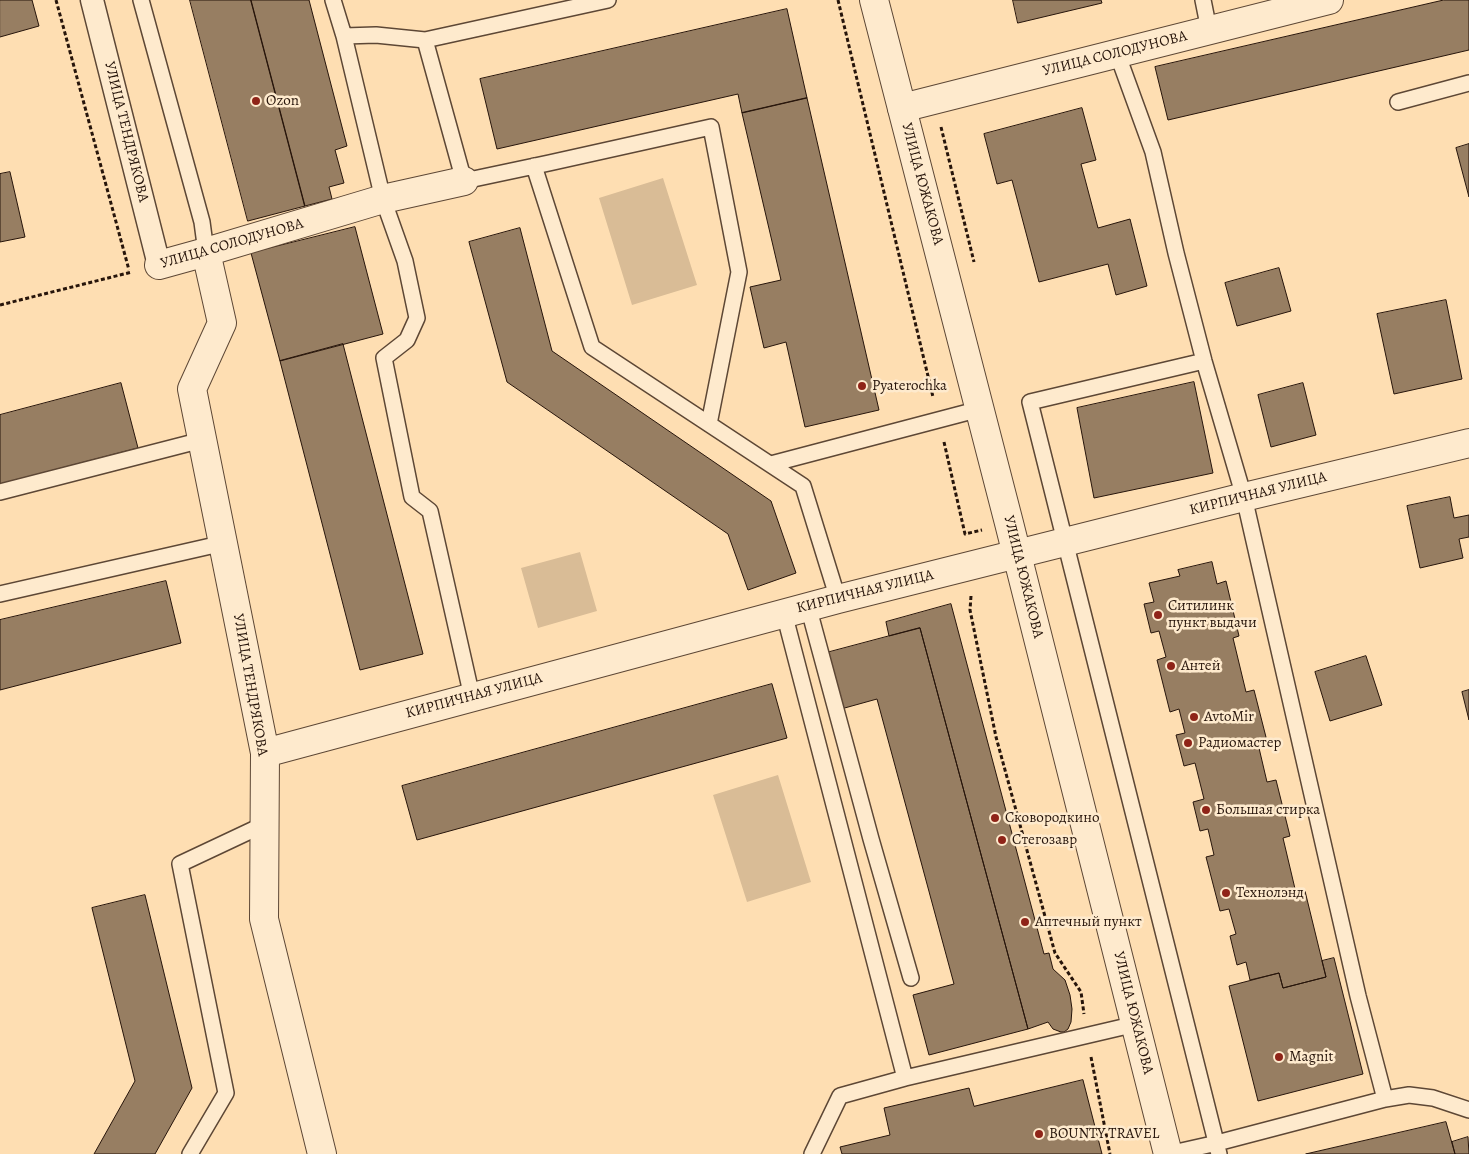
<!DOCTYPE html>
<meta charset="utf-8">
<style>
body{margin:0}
canvas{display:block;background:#fedeb2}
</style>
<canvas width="1469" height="1154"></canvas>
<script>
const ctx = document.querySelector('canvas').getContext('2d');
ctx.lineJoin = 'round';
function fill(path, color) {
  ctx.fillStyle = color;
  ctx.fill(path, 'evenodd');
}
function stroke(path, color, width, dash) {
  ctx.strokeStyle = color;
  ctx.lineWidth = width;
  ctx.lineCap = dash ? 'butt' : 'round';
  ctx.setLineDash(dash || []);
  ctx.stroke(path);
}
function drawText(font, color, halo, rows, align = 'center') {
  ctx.font = font + ' Alegreya,serif';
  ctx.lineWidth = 5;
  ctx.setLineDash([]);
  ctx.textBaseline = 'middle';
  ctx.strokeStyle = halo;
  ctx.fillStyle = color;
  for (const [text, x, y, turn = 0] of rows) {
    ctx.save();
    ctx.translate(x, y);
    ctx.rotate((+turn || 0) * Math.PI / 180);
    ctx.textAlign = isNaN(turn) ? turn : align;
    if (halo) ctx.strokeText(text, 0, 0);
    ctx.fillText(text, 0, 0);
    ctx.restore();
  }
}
fill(new Path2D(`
 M663,178L697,285L632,305L599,198Z
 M580,552L597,611L538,628L521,568Z
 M778,775L811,882L747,902L713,795Z`), '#d9bc96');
const building = new Path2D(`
 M0,0H32L39,26L0,37Z
 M190,0H251L305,206L248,221Z
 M251,0H309L347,146L335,150L344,183L329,187L332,199L305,206Z
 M1013,0H1101L1102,3L1018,23Z
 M1444,0H1469V50L1168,120L1155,67Z
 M787,9L807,98L742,113L738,94L497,149L480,79Z
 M807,98L879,410L805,427L786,342L764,348L750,287L781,280L742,113Z
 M1082,108L1096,160L1081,164L1098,228L1130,219L1147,286L1116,295L1108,264L1039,282L1012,180L997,184L984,134Z
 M1469,144V197L1456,148Z
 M10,172L25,237L0,242V174Z
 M355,227L383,334L280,361L251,253Z
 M520,228L552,351L771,501L796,573L748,590L728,534L507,382L469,242Z
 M1279,268L1291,311L1237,326L1225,283Z
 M1446,300L1462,379L1394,394L1377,314Z
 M343,344L423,654L360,670L280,361Z
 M1194,382L1213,473L1094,498L1077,408Z
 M121,383L138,448L0,484V415Z
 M1303,383L1316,435L1271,447L1258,395Z
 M1450,497L1454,518L1469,515V537L1459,539L1463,558L1420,568L1407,506Z
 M1212,562L1217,584L1226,581L1239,636L1233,638L1246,692L1254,690L1268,745L1259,748L1267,782L1276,780L1290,836L1283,838L1296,893L1305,891L1326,977L1283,988L1279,973L1250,980L1246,962L1237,965L1230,936L1236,934L1229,909L1220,911L1206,857L1214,855L1208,829L1200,831L1193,802L1204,799L1195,763L1184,766L1176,735L1185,733L1179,709L1170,712L1157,660L1166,657L1159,631L1151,633L1144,604L1154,602L1149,583L1180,576L1178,570Z
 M166,581L181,643L0,690V620Z
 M951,604L1044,954L1049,953L1053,969L1065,980L1070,995L1072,1009L1071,1022L1068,1029L1064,1032H1061L1053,1029L1048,1022L1028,1029L920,628L889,636L886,622Z
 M920,628L1028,1029L929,1055L913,995L954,984L877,699L841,709L826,653Z
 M1366,656L1382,705L1330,721L1315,672Z
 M772,684L787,738L417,840L402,786Z
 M1469,690V720L1462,692Z
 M145,895L192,1088L155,1154H94L135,1081L92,908Z
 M1334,958L1363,1074L1258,1101L1229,986L1279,973L1283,988L1326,977L1322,961Z
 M1083,1080L1102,1154H842L840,1147L890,1135L884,1108L969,1088L974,1106Z
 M1446,1122L1455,1154H1306Z
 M1468,1137L1469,1154H1455L1452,1142Z`);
fill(building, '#977e62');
stroke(building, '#27150b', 1);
const service = new Path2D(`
 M141,0L202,222L206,252
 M333,0L344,36L383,199L405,261L417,318L407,340L384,358L412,497L430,511L472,697
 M1203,0L1209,30
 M344,36L376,35L425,40L464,181L549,163L711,127L739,272L709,424
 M425,40L608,0
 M1117,53L1153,152L1176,253L1204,361L1244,497L1358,996L1385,1099
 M1398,102L1469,83
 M534,166L592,347L803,486L838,599
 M1204,361L1030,402L1219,1154
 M771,464L980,409
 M0,492L202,440
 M0,594L224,543
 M808,606L871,839L911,978
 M784,613L905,1078
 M190,1154L226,1093L180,864L265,824
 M812,1154L840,1096L905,1078L1136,1024
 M1168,1154L1217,1143L1385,1099L1409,1095L1433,1098L1469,1110`);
const pedestrian = new Path2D(`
 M92,0L159,265`);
const minor = new Path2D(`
 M902,108L1329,0
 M206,252L222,323L192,389L265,753L264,919L322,1154
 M159,265L206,252L383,199L464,181
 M265,753L838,599L1244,497L1469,443`);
const tertiary = new Path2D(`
 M874,0L1009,523L1168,1154`);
stroke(service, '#5d4735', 18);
stroke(pedestrian, '#5d4735', 25);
stroke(minor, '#5d4735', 30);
stroke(tertiary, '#5d4735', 30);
stroke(new Path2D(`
 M56,0L129,270
 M838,0L933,397
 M941,127L974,262
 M0,305L132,272
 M944,442L965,534L982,530
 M971,596L970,610L996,737L1055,953L1081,992L1084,1014
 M1091,1057L1110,1154`), '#27150b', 3, [4, 2.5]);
stroke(service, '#feeacd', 15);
stroke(pedestrian, '#feeacd', 22);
stroke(minor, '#feeacd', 28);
stroke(tertiary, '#feeacd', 28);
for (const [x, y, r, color] of [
 [256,101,5,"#8f2418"],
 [862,386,5,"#8f2418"],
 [1158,615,5,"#8f2418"],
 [1171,666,5,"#8f2418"],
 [1194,717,5,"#8f2418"],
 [1188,743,5,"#8f2418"],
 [1206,810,5,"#8f2418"],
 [995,818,5,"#8f2418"],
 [1002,840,5,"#8f2418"],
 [1226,893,5,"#8f2418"],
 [1025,922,5,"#8f2418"],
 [1279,1057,5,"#8f2418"],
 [1039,1134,5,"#8f2418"]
]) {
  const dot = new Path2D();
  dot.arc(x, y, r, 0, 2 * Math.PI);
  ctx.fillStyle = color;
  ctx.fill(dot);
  stroke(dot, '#feeacd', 2);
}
drawText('15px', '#27150b', '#feeacd', [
 ["УЛИЦА СОЛОДУНОВА",1115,54,-14],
 ["УЛИЦА ТЕНДРЯКОВА",126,132,76],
 ["УЛИЦА ЮЖАКОВА",922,184,75],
 ["УЛИЦА СОЛОДУНОВА",232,244,-16],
 ["КИРПИЧНАЯ УЛИЦА",1258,494,-14],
 ["УЛИЦА ЮЖАКОВА",1023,577,76],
 ["КИРПИЧНАЯ УЛИЦА",865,592,-14],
 ["УЛИЦА ТЕНДРЯКОВА",250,685,80],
 ["КИРПИЧНАЯ УЛИЦА",474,696,-15],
 ["УЛИЦА ЮЖАКОВА",1133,1013,76]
]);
drawText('15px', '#27150b', '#feeacd', [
 ["Ozon",266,101],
 ["Pyaterochka",872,386],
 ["Ситилинк",1168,606],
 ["пункт выдачи",1168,623],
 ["Антей",1181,666],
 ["AvtoMir",1204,717],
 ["Радиомастер",1198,743],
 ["Большая стирка",1216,810],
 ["Сковородкино",1005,818],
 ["Стегозавр",1012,840],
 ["Технолэнд",1236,893],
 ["Аптечный пункт",1035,922],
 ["Magnit",1289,1057],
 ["BOUNTY TRAVEL",1049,1134]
], 'left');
</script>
